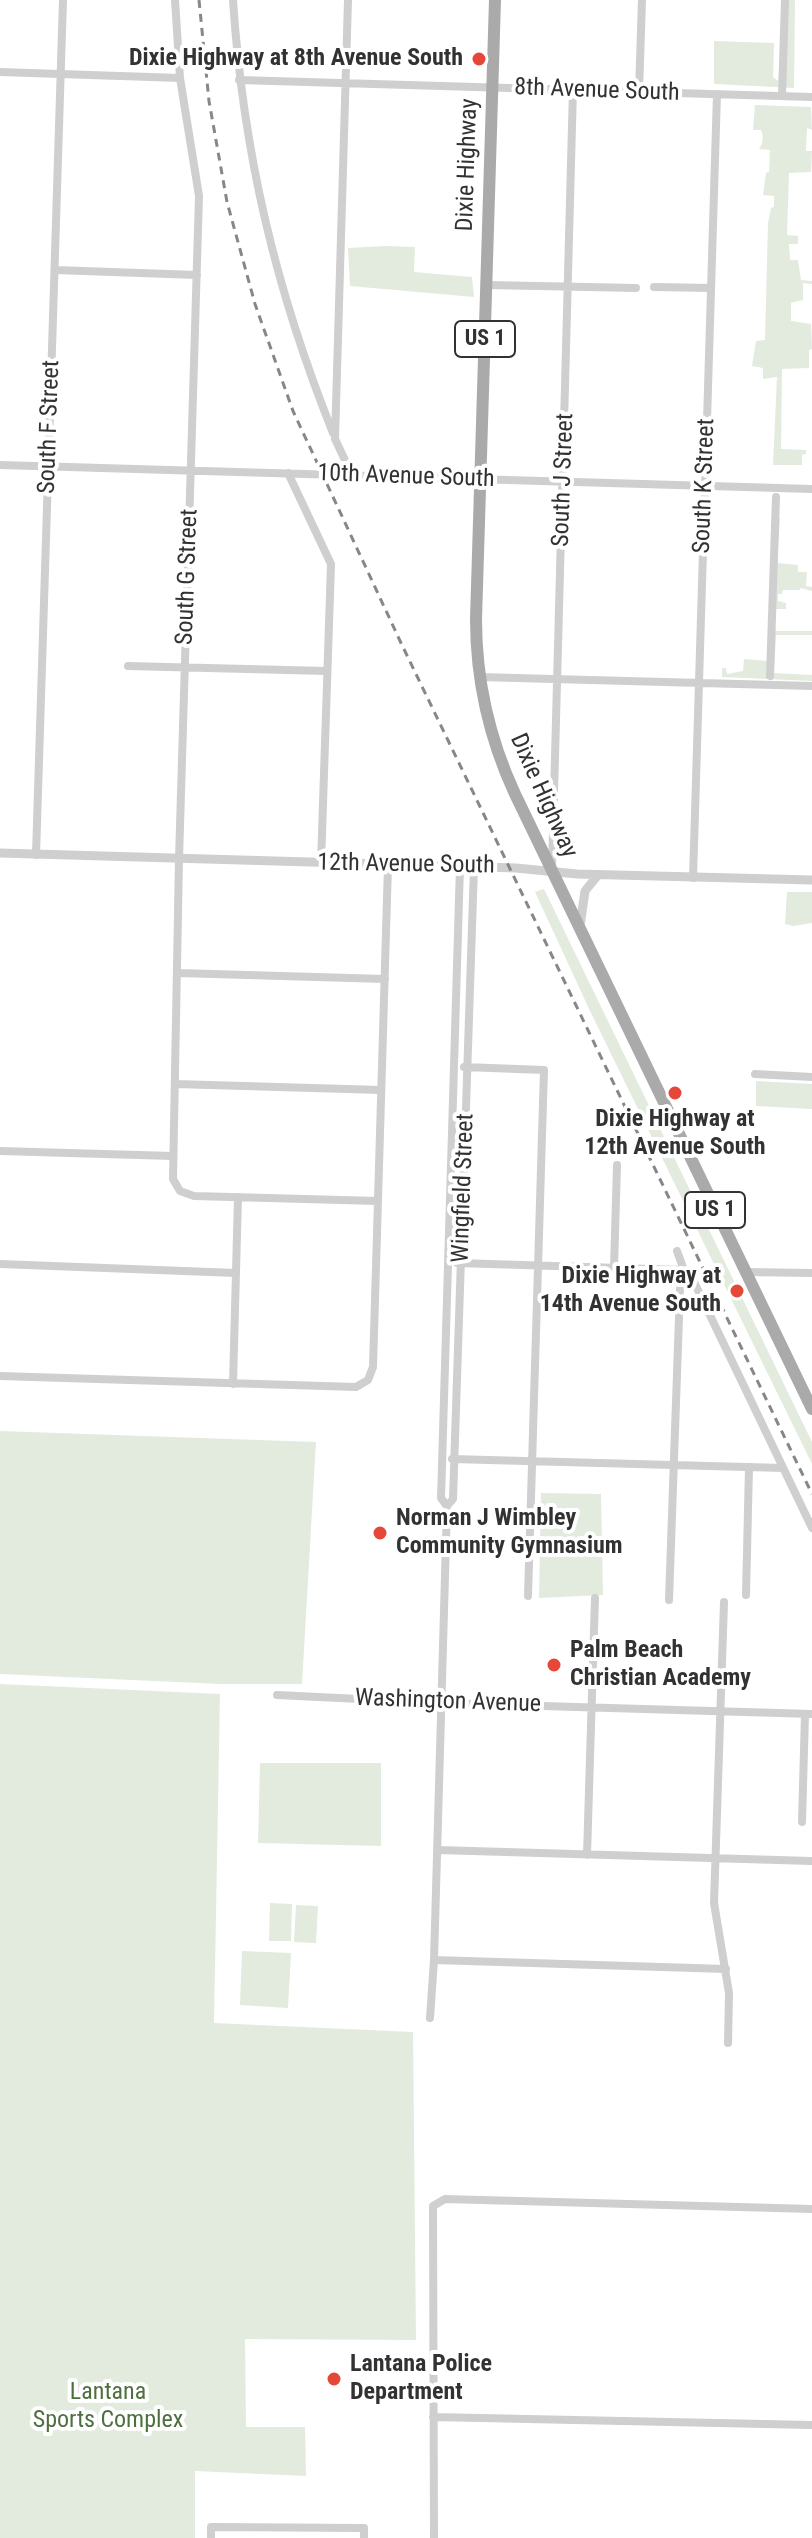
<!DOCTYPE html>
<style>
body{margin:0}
canvas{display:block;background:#fff}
</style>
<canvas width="812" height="2538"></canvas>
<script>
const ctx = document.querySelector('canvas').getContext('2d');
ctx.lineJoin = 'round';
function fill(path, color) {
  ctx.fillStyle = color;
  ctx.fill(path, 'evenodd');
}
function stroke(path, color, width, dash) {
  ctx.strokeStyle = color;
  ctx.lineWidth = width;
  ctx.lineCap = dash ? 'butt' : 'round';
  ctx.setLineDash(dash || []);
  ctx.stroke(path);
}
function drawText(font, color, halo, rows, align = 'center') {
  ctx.font = font + ' "Roboto Condensed",sans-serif';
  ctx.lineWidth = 8;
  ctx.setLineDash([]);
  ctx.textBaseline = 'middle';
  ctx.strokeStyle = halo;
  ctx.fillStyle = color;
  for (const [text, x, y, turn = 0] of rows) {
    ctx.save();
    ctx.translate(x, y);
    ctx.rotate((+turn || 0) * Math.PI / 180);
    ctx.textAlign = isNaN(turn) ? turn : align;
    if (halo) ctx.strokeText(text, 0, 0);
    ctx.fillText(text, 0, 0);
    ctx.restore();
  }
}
fill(new Path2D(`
 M787,0H795L794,88L714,84V41L774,43L773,77L778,81Z
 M755,105L811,107L812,130L807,128L806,151H812L811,172L789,173L787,235L798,236V244H789L790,260H798L801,280L812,281V284L803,283V300L791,303V321L811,324L812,349L809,350V368L782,369L781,449L806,450V454L802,455V465H773L777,377L763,379V368L752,366L756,341L765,340L768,223L771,208L774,207V196L763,195L766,173L769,172L770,150L759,149C763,143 764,137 761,130H753Z
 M386,246L415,247L414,272L472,277L474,297L350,286L348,248Z
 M774,518H780L777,563L798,565V572H807L806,586L812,587V591L800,588V590H783L782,594H778V601L786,603V609H775L774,631H812V635H776L774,673L812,675V681L722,677V668H726L727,674L743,671L744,659L768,661Z
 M544,889L812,1442V1464L590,1011L535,892Z
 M787,892H812V923L793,926L785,924Z
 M756,1081L812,1084V1109L756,1106Z
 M0,1431L316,1442L302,1684H220L0,1674Z
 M541,1493L601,1494L603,1595L539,1598Z
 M0,1684L220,1694L214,2023L413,2032L416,2340L245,2339L246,2427H305L306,2476L195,2471V2538H0Z
 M260,1763H381V1846L258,1843Z
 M270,1903L292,1904L291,1941H269Z
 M296,1905L318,1906L316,1943L294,1942Z
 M242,1951L291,1953L288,2008L240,2005Z`), '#e3ebde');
stroke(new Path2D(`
 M175,0L180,78L199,196L179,859L173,1179L180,1191L194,1196L378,1201
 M233,0C243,153 276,291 333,433
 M348,0L335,439L352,475
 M0,72L180,78
 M239,80L812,97
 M639,92L642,0
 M782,96L785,0
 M55,270L197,275
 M487,285L636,288
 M654,287L711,288
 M0,465L812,489
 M288,473L331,564L321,863
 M128,666L327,671
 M770,676L776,497
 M479,677L812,686
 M36,855L63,0
 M552,868L573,89
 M693,878L717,94
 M178,973L385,979
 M464,1067L544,1070L528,1596
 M755,1074L812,1077
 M175,1084L381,1090
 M0,1151L173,1156
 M677,1251L684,1270L695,1284L812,1528
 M457,1263L684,1270L680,1289L669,1600
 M0,1264L236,1273
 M614,1268L617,1165
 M745,1272L812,1273
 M0,1376L356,1387L368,1380L373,1367L388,865
 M233,1384L238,1197
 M452,1459L783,1468
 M447,1506L453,1499L474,867
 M746,1595L749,1467
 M724,1602L714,1903L729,1993L728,2043
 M277,1695L442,1703L812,1714
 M802,1822L805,1714
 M438,1850L812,1861
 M587,1855L595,1598
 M434,1960L726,1969
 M430,2018L434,1960L447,1506L441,1498L460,866
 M433,2417L812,2425
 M211,2538V2527L364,2528V2538
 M434,2538L433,2206L445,2199L812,2209`), '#cfcfcf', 8);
stroke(new Path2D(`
 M0,853L516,868L577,874L812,880
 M580,926L585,891L598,875`), '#cfcfcf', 9);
stroke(new Path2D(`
 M495,0L476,619C476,681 489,738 515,794L812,1409`), '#aaa', 12);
stroke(new Path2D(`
 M199,0L209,101L227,202L255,304L293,411L401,643L812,1494`), '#878787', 3, [8, 6]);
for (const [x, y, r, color] of [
 [479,59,8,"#e54739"],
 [675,1093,8,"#e54739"],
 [737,1291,8,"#e54739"],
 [380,1533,8,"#e54739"],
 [554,1665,8,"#e54739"],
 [334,2379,8,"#e54739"]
]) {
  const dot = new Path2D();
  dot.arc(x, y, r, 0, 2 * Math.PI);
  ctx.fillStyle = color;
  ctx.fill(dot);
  stroke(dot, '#fff', 3);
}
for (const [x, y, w] of [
 [485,339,60],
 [715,1210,60]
]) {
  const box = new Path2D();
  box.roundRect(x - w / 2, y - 18, w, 36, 6);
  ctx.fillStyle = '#fff';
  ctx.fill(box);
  stroke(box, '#323232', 2);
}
drawText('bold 22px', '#323232', null, [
 ["US 1",485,339],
 ["US 1",715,1210]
]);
drawText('bold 24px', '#323232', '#fff', [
 ["Dixie Highway at 8th Avenue South",463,59,"right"],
 ["Dixie Highway at",675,1120,"center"],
 ["12th Avenue South",675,1148,"center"],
 ["Dixie Highway at",721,1277,"right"],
 ["14th Avenue South",721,1305,"right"],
 ["Norman J Wimbley",396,1519],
 ["Community Gymnasium",396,1547],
 ["Palm Beach",570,1651],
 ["Christian Academy",570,1679],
 ["Lantana Police",350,2365],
 ["Department",350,2393]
], 'left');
drawText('24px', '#323232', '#fff', [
 ["8th Avenue South",597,91,2],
 ["Dixie Highway",468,165,-88],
 ["South F Street",50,427,-88],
 ["10th Avenue South",406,477,2],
 ["South J Street",564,480,-88],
 ["South K Street",705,486,-88],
 ["South G Street",188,577,-88],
 ["Dixie Highway",543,796,66],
 ["12th Avenue South",406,865,1],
 ["Wingfield Street",464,1188,-88],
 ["Washington Avenue",448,1702,2]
]);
drawText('24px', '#4e6f3f', '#fff', [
 ["Lantana",108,2393],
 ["Sports Complex",108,2421]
]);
</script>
